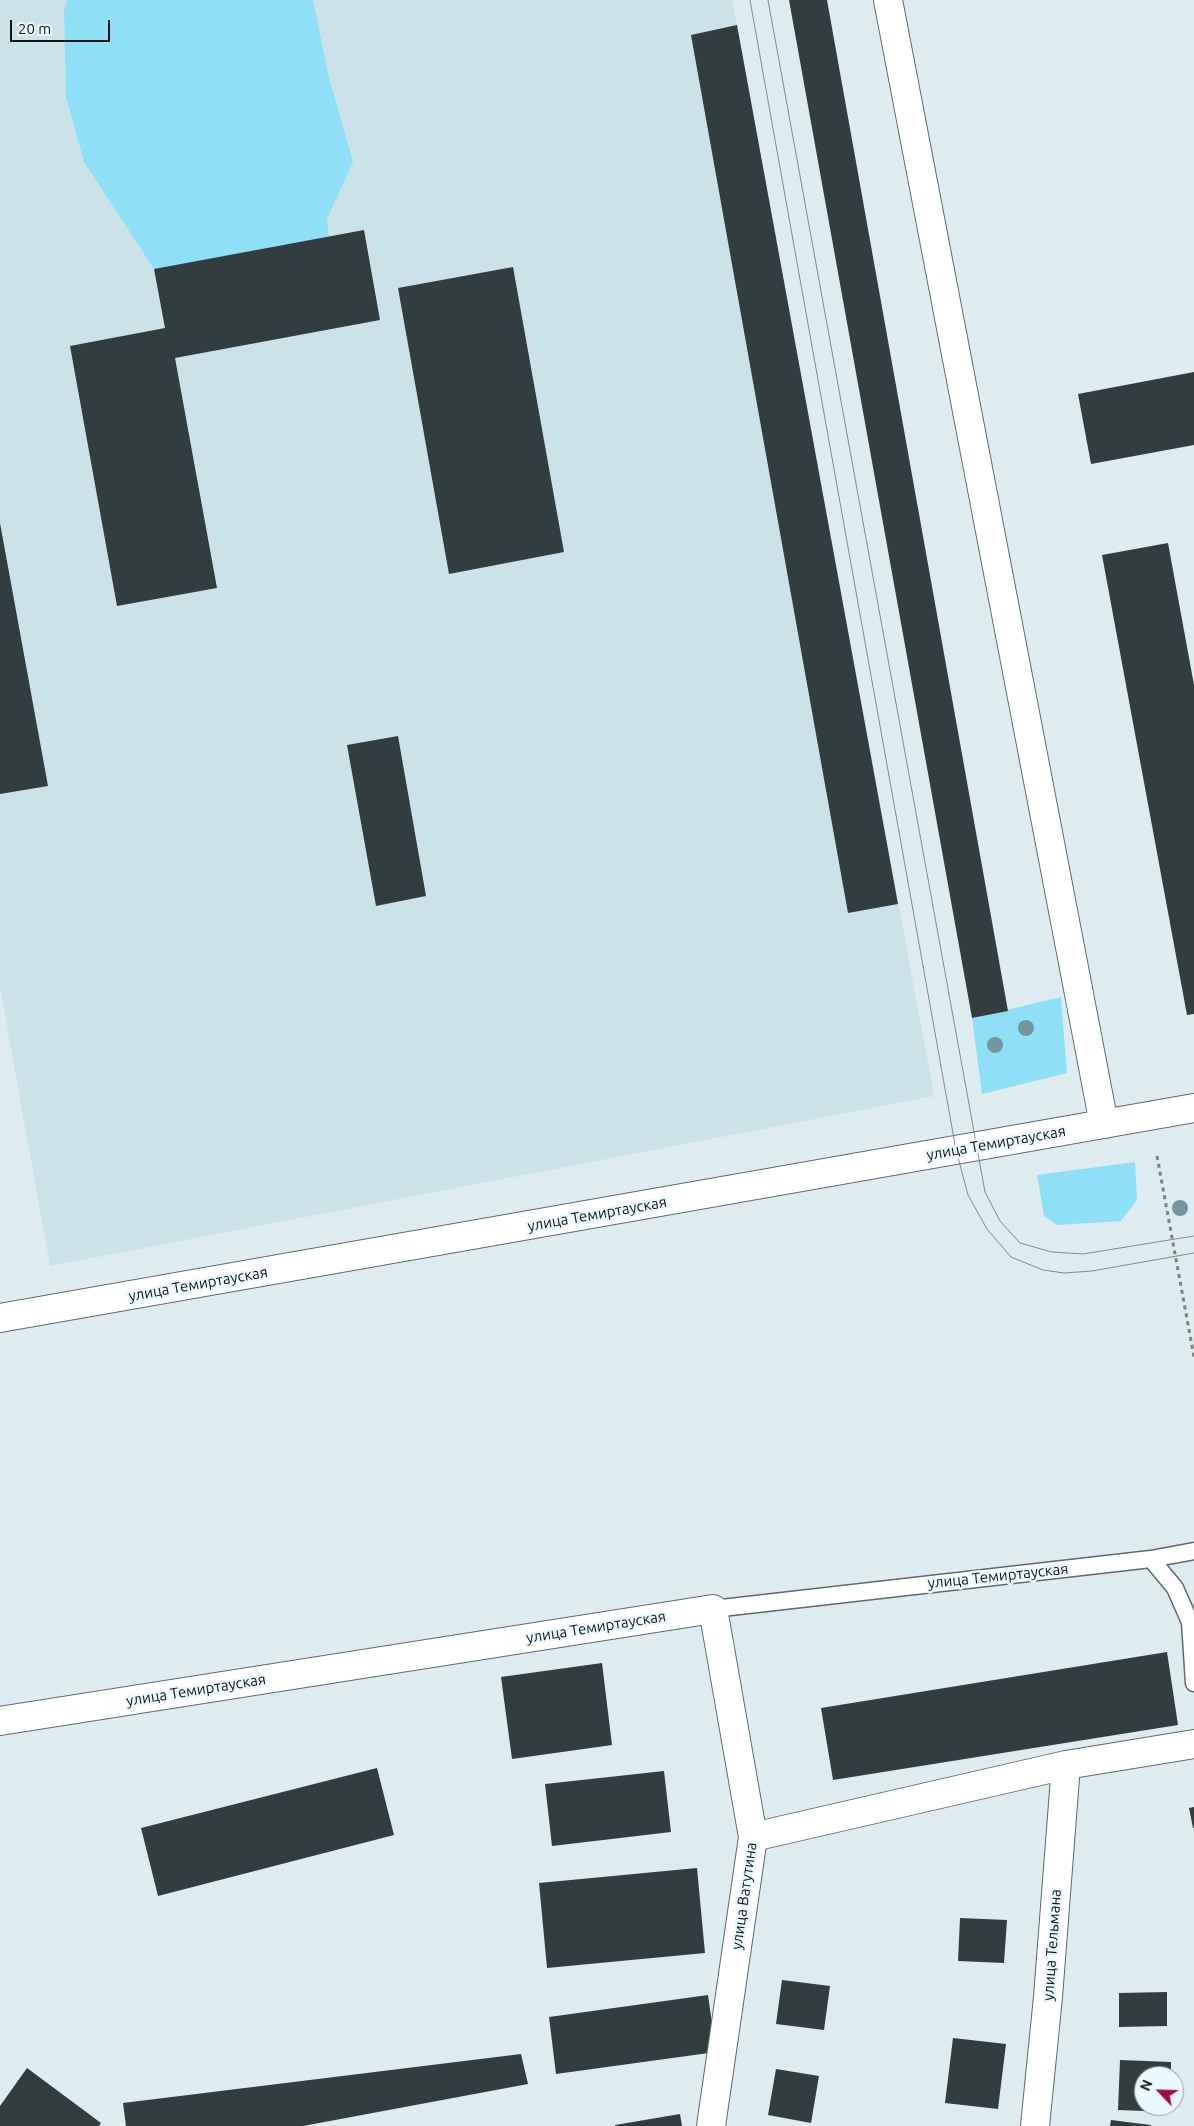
<!DOCTYPE html>
<meta charset="utf-8">
<style>
body{margin:0}
#map{position:relative;width:1194px;height:2126px;overflow:hidden;background:#deebef;font-family:Ubuntu,sans-serif}
canvas{display:block}
.north{position:absolute;left:1134px;top:2066px;width:50px;height:50px;box-sizing:border-box;background:#ebf9fd;border:1px solid #949ea1;border-radius:50%;rotate:294deg;font-size:14px;font-weight:700;line-height:20px;text-align:center;color:#111516}
.north::after{content:'';display:block;margin:auto;width:18px;height:22px;background:#a20745;clip-path:polygon(50% 0,100% 100%,50% 72%,0 100%)}
.scale{position:absolute;left:10px;top:20px;width:100px;height:22px;box-sizing:border-box;border:2px solid #111516;border-top:0;padding-left:6px;font-size:15px;line-height:18px;white-space:nowrap;color:#111516;-webkit-text-stroke:4px #ebf9fd;paint-order:stroke}
</style>
<div id="map">
<canvas width="1194" height="2126"></canvas>
<div class="north">N</div>
<div class="scale">20 m</div>
</div>
<script>
const ctx = document.querySelector('canvas').getContext('2d');
ctx.lineJoin = 'round';
function fill(path, color) {
  ctx.fillStyle = color;
  ctx.fill(path, 'evenodd');
}
function stroke(path, color, width, dash) {
  ctx.strokeStyle = color;
  ctx.lineWidth = width;
  ctx.lineCap = dash ? 'butt' : 'round';
  ctx.setLineDash(dash || []);
  ctx.stroke(path);
}
function drawText(font, color, halo, rows, align = 'center') {
  ctx.font = font + ' Ubuntu,sans-serif';
  ctx.lineWidth = 5;
  ctx.setLineDash([]);
  ctx.textBaseline = 'middle';
  ctx.strokeStyle = halo;
  ctx.fillStyle = color;
  for (const [text, x, y, turn = 0] of rows) {
    ctx.save();
    ctx.translate(x, y);
    ctx.rotate((+turn || 0) * Math.PI / 180);
    ctx.textAlign = isNaN(turn) ? turn : align;
    if (halo) ctx.strokeText(text, 0, 0);
    ctx.fillText(text, 0, 0);
    ctx.restore();
  }
}
fill(new Path2D(`
 M0,0H732L934,1096L50,1266L0,987Z`), '#cce2e9');
fill(new Path2D(`
 M68,0H313L329,78L353,162L327,219L329,237L154,269L84,162L66,97L64,8Z
 M1061,997L1067,1073L982,1094L972,1018Z
 M1135,1162L1137,1200L1121,1221L1057,1225L1044,1216L1037,1175Z`), '#8fe0f7');
fill(new Path2D(`
 M789,0H827L1008,1011L972,1018Z
 M737,25L898,904L848,913L691,35Z
 M364,230L380,320L175,358L217,588L117,606L70,346L165,328L154,269Z
 M513,267L564,552L449,574L398,288Z
 M1194,372V445L1091,464L1078,394Z
 M0,523L48,786L0,794Z
 M1168,543L1194,685V1014L1187,1015L1102,555Z
 M398,736L426,896L376,906L347,745Z
 M1167,1652L1178,1725L833,1780L821,1708Z
 M602,1663L612,1745L512,1759L501,1677Z
 M377,1768L394,1835L158,1896L141,1828Z
 M664,1771L671,1832L552,1846L545,1784Z
 M1194,1807V1828H1193L1189,1808Z
 M697,1868L705,1953L547,1968L539,1883Z
 M960,1918L1007,1920L1004,1963L958,1961Z
 M782,1980L830,1986L824,2030L776,2024Z
 M1167,1992V2026L1119,2027V1993Z
 M708,1995L716,2052L556,2074L549,2017Z
 M953,2038L1006,2044L998,2109L945,2103Z
 M521,2054L528,2084L303,2126H126L123,2103Z
 M1120,2060L1171,2062V2076H1144V2106H1169V2112L1118,2110Z
 M27,2068L101,2123L99,2126H0V2106Z
 M776,2069L819,2076L811,2123L768,2115Z
 M680,2114L682,2126H615V2125Z
 M1111,2120L1151,2125V2126H1110Z`), '#323d40');
const service = new Path2D(`
 M1151,1559L1175,1588L1190,1622L1194,1683
 M713,1609L1151,1559L1194,1551`);
const minor = new Path2D(`
 M888,0L1104,1124
 M753,1837L1066,1765L1194,1744
 M1035,2126L1048,1997L1066,1765`);
const tertiary = new Path2D(`
 M0,1318L1194,1108
 M0,1721L713,1609L753,1837L711,2126`);
stroke(service, '#5e6a6e', 19);
stroke(minor, '#5e6a6e', 30);
stroke(tertiary, '#5e6a6e', 30);
stroke(new Path2D(`
 M1157,1156L1194,1357`), '#7a8385', 3, [4, 4]);
stroke(service, '#fff', 16);
stroke(minor, '#fff', 28);
stroke(tertiary, '#fff', 28);
stroke(new Path2D(`
 M750,0L956,1150L968,1195L987,1229L1011,1257L1043,1270L1064,1273L1092,1271L1194,1253
 M768,0L985,1192L1000,1221L1020,1243L1052,1252L1083,1254L1194,1236`), '#828a8d', 1);
ctx.fillStyle = '#7496a0';
for (const [x, y] of [
 [1026,1028],
 [995,1045],
 [1180,1208]
]) {
  ctx.beginPath();
  ctx.arc(x, y, 8, 0, 2 * Math.PI);
  ctx.fill();
}
drawText('15px', '#111516', '#ebf9fd', [
 ["улица Темиртауская",996,1143,-10],
 ["улица Темиртауская",597,1214,-10],
 ["улица Темиртауская",198,1284,-10],
 ["улица Темиртауская",998,1576,-6],
 ["улица Темиртауская",596,1627,-9],
 ["улица Темиртауская",196,1690,-9],
 ["улица Ватутина",744,1896,-82],
 ["улица Тельмана",1052,1945,-86]
]);
</script>
